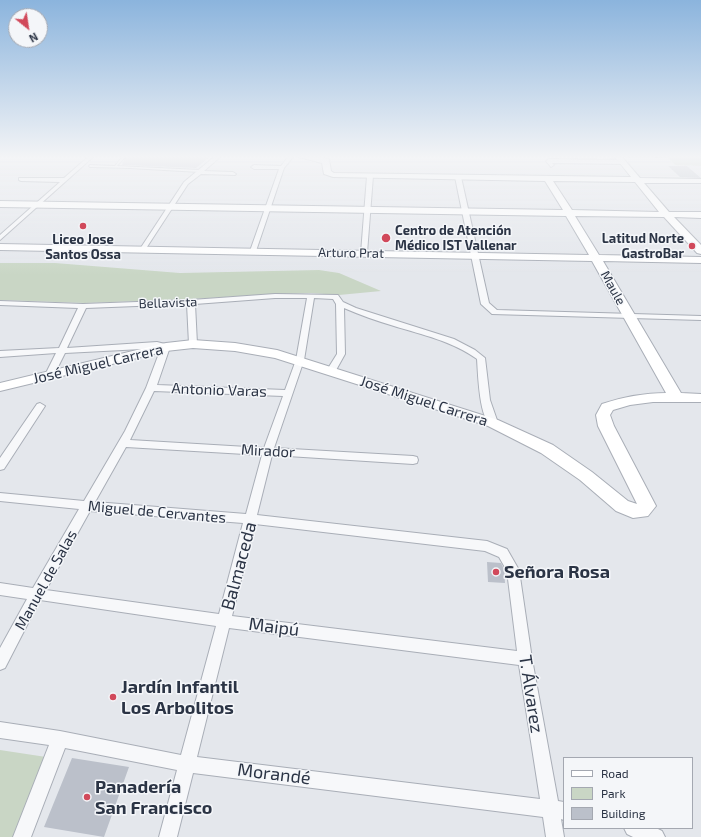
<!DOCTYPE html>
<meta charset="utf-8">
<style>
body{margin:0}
#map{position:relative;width:701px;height:837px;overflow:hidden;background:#e4e7ec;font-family:"Exo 2",sans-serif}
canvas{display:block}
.legend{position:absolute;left:563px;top:757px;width:130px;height:72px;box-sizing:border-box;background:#f4f6f9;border:1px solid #a4a8b1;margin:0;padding:5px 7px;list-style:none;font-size:12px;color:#2b3445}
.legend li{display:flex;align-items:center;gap:8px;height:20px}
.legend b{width:20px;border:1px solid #a4a8b1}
.north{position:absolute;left:8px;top:8px;width:40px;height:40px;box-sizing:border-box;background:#f4f6f9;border:1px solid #a4a8b1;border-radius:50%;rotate:150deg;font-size:11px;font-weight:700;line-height:16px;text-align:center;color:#2b3445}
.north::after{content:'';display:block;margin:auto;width:14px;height:18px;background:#d1495b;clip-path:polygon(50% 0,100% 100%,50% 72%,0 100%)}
</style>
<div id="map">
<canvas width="701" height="837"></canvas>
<ul class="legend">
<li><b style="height:5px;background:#fff"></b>Road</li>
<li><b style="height:11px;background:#c9d6c5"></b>Park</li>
<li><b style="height:11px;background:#bbc0ca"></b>Building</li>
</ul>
<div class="north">N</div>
</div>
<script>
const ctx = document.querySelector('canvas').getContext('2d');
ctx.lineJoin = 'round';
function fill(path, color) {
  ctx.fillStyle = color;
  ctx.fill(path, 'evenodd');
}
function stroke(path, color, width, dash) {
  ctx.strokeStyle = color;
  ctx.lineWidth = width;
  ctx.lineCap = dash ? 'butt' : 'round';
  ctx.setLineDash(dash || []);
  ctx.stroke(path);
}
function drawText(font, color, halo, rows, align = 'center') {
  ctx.font = font + ' "Exo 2",sans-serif';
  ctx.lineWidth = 3;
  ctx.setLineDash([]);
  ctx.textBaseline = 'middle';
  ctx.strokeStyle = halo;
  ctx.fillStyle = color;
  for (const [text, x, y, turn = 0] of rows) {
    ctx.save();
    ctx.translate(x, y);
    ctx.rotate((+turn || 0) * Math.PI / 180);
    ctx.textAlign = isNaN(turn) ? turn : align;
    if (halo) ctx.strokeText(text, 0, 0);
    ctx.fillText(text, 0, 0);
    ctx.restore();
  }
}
fill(new Path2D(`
 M623,157H701V166L675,165L668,158Z
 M0,263H55L180,273L319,270L339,273L381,291L339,295L311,293L275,294L192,299L85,303L0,300Z
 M0,750L46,757L15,837H0Z`), '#c9d6c5');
fill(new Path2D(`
 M126,157H210L196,168L122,165L123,162Z
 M668,166H687L701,178L680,177Z
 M487,562L501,563L504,569L505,583L488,582Z
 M72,758L129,767L104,837L44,827Z`), '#bbc0ca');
const lane = new Path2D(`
 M122,157H125L117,166L200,170L201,171L200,172L129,168L90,167L89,166L90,165L115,166Z`);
const street = new Path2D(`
 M88,157H93L0,240V235L60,182L21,181L19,180V178H64Z
 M214,157H220L204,171L233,172L236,174L235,175L201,174L188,184L145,250H141L140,249L184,182Z
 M288,157H293L284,168L256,251L251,252L250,251L279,169H254L251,167L254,165L281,166Z
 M549,159L622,160L625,162L622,164L552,163L554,165L551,167L546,161Z
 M370,174L373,176L367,253L364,255L361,253L367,176Z
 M458,175L461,177L489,303L497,310L701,316V320L492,314L481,304L455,177Z
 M275,294L338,295L343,302L356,308L454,339L475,350L485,358L490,400L498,423L493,426C479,423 478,372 477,359C452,341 423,335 394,326C377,321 360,315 344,308L345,354L335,372H329L327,370L337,354L336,304L333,299L314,298L304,360L274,448L413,456L417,457L418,460L417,463L413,464L272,455L257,515L487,541L507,549L519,570L532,659L558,801L564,802V820L561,819L564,837H546L543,817L193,773L177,837H159L177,770L65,748L31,837H13L49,745L0,738V722L60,731L181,755L216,626L40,600L5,668L0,670V648L27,599L0,595V583L33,588L79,509L0,501V493L84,501L125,431L146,388L161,348L65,353L53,377H47L45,375L56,353L0,357V351L59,348L78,308L0,305V301L83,304L191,300ZM275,298H307L296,360L285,390L157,385L170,347L169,345L157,342L67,348L86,308L187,304L189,344L193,347L197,344L195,304ZM154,391L283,396L264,448L130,440ZM126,447L262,455L246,514L95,502ZM90,511L243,523L219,614L46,590ZM255,524L485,551L499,557L507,571L517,651L232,616ZM229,628L519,665L540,799L197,757Z
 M40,403L45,406L4,469L0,470V458L37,404Z
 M624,828H656L662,831L665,837H633L627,834Z`);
const secondary = new Path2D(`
 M299,157H318L329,159L331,171L334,173L631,177L615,157H622L640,178L701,179V183H644L669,212H701V218L674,217L701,245V254L697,253L664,217L575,216L599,255L701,257V263L603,261L681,393L701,394V402H653L630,405L613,410L610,415L614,426L656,506L648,516L633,518L616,511L580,480L541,453L488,426L275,358L235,351L193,348L166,351L0,391V383L166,343L193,340L235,343L277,350L498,420L553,445L592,472L628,501L637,504L598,426L596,415L602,404C623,397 644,393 666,393L592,261L0,250V244L589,255L566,216L0,207V201L563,210L545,181L333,177L324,174L322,163ZM553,181L635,182L659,212L572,210Z`);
stroke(lane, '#a9aeb7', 2);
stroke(street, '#a9aeb7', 2);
stroke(secondary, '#a9aeb7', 2);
fill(lane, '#f7f8fa');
fill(street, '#f7f8fa');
fill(secondary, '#fff');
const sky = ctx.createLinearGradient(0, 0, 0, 275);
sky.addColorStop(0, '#8bb4dd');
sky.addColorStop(0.57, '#f3f4f6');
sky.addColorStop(1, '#f3f4f600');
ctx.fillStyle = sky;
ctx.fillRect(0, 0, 701, 275);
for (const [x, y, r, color] of [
 [83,226,4,"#d1495b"],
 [386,238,5,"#d1495b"],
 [692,246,4,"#d1495b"],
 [496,572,4,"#d1495b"],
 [113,697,4,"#d1495b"],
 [87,797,4,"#d1495b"]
]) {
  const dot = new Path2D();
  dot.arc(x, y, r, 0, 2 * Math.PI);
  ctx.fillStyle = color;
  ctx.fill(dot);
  stroke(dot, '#f4f6f9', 1.5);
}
drawText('bold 13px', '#2b3445', '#f4f6f9', [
 ["Centro de Atención",395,231],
 ["Médico IST Vallenar",395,246],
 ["Latitud Norte",684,239,"right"],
 ["GastroBar",684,254,"right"],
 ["Liceo Jose",83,240,"center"],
 ["Santos Ossa",83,255,"center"]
], 'left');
drawText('13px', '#2b3445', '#f4f6f9', [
 ["Arturo Prat",351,253,1],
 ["Maule",613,288,61],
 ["Bellavista",168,303,-2]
]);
drawText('15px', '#2b3445', '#f4f6f9', [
 ["José Miguel Carrera",98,364,-13],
 ["Antonio Varas",219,390,2],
 ["José Miguel Carrera",424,401,18],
 ["Mirador",268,451,3],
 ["Miguel de Cervantes",157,512,5],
 ["Manuel de Salas",46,580,-61]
]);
drawText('18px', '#2b3445', '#f4f6f9', [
 ["Balmaceda",239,566,-75],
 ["Maipú",274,627,7],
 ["T. Álvarez",531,694,81],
 ["Morandé",274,774,7]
]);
drawText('bold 18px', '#2b3445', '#f4f6f9', [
 ["Señora Rosa",504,572],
 ["Jardín Infantil",121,687],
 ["Los Arbolitos",121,708],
 ["Panadería",95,787],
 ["San Francisco",95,808]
], 'left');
</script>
